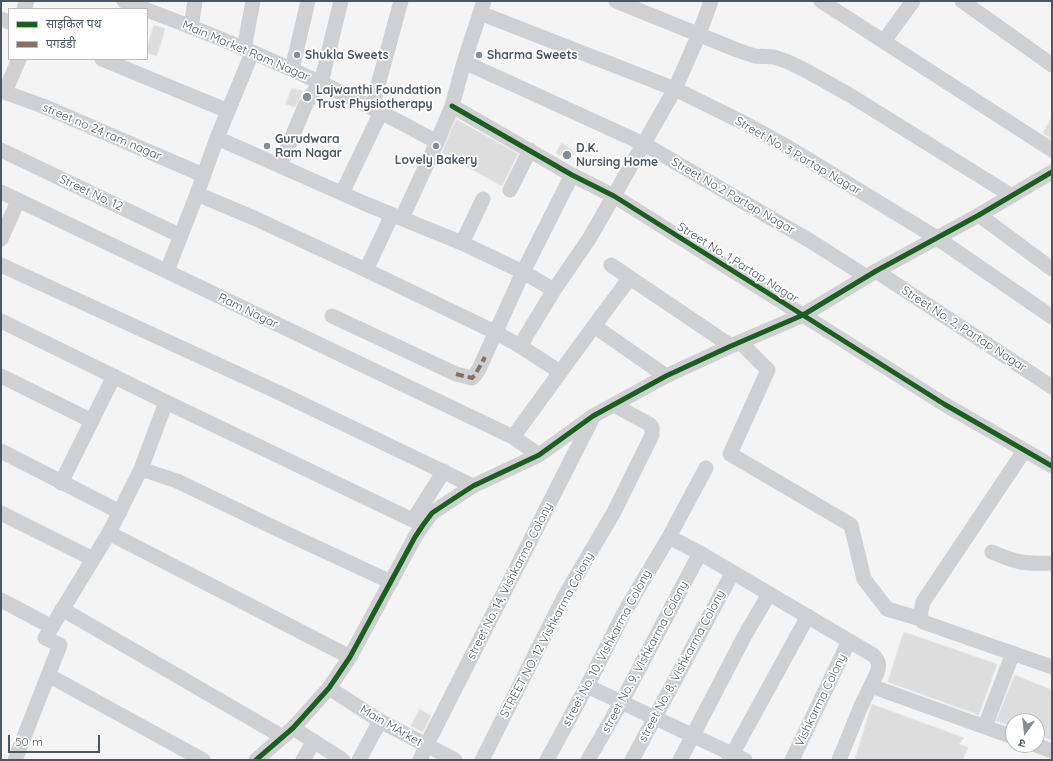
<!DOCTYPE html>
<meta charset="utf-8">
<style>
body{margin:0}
#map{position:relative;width:1053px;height:761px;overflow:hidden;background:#f4f4f4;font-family:Quicksand,"Noto Sans Devanagari",sans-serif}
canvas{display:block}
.frame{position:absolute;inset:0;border:2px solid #4a5661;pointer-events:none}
.legend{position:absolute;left:8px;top:8px;width:140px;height:52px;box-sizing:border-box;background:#fff;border:1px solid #b7bbc0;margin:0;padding:5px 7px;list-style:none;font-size:12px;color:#4a5661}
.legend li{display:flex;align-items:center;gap:8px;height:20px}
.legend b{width:20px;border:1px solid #b7bbc0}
.north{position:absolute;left:1005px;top:713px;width:40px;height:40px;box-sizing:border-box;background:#fff;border:1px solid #b7bbc0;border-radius:50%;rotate:195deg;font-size:11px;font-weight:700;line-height:16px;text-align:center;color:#4a5661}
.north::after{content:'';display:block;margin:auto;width:14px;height:18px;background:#868d94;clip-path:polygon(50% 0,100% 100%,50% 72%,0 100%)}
.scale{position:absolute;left:8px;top:735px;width:92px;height:18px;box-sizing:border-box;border:2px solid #4a5661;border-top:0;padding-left:5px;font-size:12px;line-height:14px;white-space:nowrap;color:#4a5661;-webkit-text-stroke:3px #fff;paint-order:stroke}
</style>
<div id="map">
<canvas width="1053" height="761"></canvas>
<div class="frame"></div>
<ul class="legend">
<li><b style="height:5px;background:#1b5e20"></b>साइकिल पथ</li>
<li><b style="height:5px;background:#8d6e63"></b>पगडंडी</li>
</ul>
<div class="north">उ</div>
<div class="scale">50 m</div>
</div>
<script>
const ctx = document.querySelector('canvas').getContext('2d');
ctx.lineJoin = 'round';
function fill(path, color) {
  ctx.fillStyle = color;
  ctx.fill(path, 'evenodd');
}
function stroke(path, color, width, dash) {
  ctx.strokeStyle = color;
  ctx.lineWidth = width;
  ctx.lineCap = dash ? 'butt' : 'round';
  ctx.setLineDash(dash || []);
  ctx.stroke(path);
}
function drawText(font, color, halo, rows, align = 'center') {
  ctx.font = font + ' Quicksand,sans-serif';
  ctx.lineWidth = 3.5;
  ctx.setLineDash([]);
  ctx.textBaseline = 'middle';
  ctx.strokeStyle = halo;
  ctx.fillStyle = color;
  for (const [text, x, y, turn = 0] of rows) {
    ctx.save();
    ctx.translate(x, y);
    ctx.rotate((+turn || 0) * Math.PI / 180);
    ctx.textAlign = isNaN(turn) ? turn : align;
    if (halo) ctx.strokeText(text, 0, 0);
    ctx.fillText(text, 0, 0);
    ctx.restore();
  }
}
const building = new Path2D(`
 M154,25L165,29L157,56L147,53V48Z
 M292,88L303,91L295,107L286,104Z
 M1052,117V139L1043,133Z
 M456,119L518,154L502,186L442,153Z
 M562,143L575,152L570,161L556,153Z
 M904,632L997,664L979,715L888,682Z
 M1015,675L1052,690V740L1037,735V721H1013V727L996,721Z
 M872,704L964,738L959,744L968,747L963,760H855Z
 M420,709L431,716L423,732L411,726Z`);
fill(building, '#ddddde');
stroke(building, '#e5e6e7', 1);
stroke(new Path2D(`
 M124,1L145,9
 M616,1L737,50L755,56L774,57L786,61L803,69L848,94L1012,196
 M821,1L1052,150
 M962,1L1052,65
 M24,9L27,1
 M147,10C247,47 344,91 437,142L452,106L464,62L484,1
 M480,13L675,89L746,124L786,146L937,238L1052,317
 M1,19L9,22
 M191,27L195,1
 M884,41L913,1
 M244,49L253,1
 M102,59L228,111
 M464,62L644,144L812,242L867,277
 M292,69L308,1
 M1,91L43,106L203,175
 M5,92L19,59
 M452,106L572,175L614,196L944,404L1052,466
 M372,107L401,1
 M217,138L366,204L462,243L523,272L554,290
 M1,150L181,236
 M280,166L305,106L312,94L321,83L341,1
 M510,190L530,150
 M1,192L513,437L539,455
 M342,193L381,112
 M197,194L254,218L366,270L495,332L520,346L560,372
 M979,215L1052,269
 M402,218L437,142
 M1,239L18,201
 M462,243L483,199
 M1,265L284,395L473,486
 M611,265L731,346
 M366,270L392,215
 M167,271L197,194L217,138L252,53
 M876,271L1052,387
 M332,316L456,374L472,378L475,375L479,369L523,272L572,175
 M1,321L166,402L423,525
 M594,326L629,279
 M740,342L768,370L730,454L851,525L864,579L887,609L921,619
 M520,346L554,290L589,239L675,89L699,34L711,1
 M1,376L92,421
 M513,437L594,326L666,376
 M1,451L120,512
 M1024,451L923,602L920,615L923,622L1052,667
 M141,469L177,481L277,529L391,582
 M61,483L114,376
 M1,513L93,559
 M413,520L444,471
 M109,533L350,657
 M669,537L700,553L873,655C879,661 880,665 877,673L861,706L839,760
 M992,552C1017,563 1025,564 1052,563
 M1,600L52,627
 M62,609L283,737
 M48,675L203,760
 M587,686L745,760
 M871,686L1013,737
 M329,688L380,721L455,760
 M985,726L1013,653
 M293,728L343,760
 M1036,745L1052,751
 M15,760L60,645L45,638L109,533L141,469L166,402
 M256,760L293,728L329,688L350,657L415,537L423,525L432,513L450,501L473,486L539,455L593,416L666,376L731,346L803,315L876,271L979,215L1052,172
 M303,760L314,741
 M359,760L380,721
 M420,760L426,746L592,419
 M482,760L564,597L614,512L652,435V427L649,424L614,405
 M547,760L587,686L625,611L669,537L706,468
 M588,760L621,703L700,553
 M632,760L733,572
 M680,760L744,637L769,594
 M729,760L808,616
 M792,760L849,641`), '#ced0d2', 15);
stroke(new Path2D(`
 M456,374L472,378L475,375L485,357`), '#8d6e63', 4, [8, 4]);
stroke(new Path2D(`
 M452,106L572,175L614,196L944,404L1052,466
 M256,760L293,728L329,688L350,657L415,537L423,525L432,513L450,501L473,486L539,455L593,416L666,376L731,346L803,315L876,271L979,215L1052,172`), '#1b5e20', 5);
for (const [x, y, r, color] of [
 [297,55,4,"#868d94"],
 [479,55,4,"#868d94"],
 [307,97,5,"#868d94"],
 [267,146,4,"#868d94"],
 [436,146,4,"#868d94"],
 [567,155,5,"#868d94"]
]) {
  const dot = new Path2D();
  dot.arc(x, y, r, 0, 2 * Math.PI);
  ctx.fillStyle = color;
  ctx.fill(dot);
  stroke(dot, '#fff', 1.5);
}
drawText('12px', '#4a5661', '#fff', [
 ["Main Market Ram Nagar",246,51,23],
 ["street no 24 ram nagar",102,132,23],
 ["Street No. 3 Partap Nagar",798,156,30],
 ["Street No. 12",91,193,25],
 ["Street No.2 Partap Nagar",733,196,30],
 ["Street No. 1,Partap Nagar",738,263,32],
 ["Ram Nagar",248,311,26],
 ["Street No. 2, Partap Nagar",964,329,33],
 ["street No. 14, Vishkarma Colony",510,581,-63],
 ["STREET NO. 12 Vishkarma Colony",547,635,-62],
 ["street No. 10, Vishkarma Colony",607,648,-62],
 ["street No. 9, Vishkarma Colony",645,657,-62],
 ["street No. 8, Vishkarma Colony",682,666,-62],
 ["Vishkarma Colony",821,700,-64],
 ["Main MArket",391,726,30]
]);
drawText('bold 12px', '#4a5661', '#fff', [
 ["Shukla Sweets",305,55],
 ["Sharma Sweets",487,55],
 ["Lajwanthi Foundation",316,90],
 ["Trust Physiotherapy",316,104],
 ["Gurudwara",275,139],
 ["Ram Nagar",275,153],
 ["D.K.",576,148],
 ["Nursing Home",576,162],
 ["Lovely Bakery",436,160,"center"]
], 'left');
</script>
